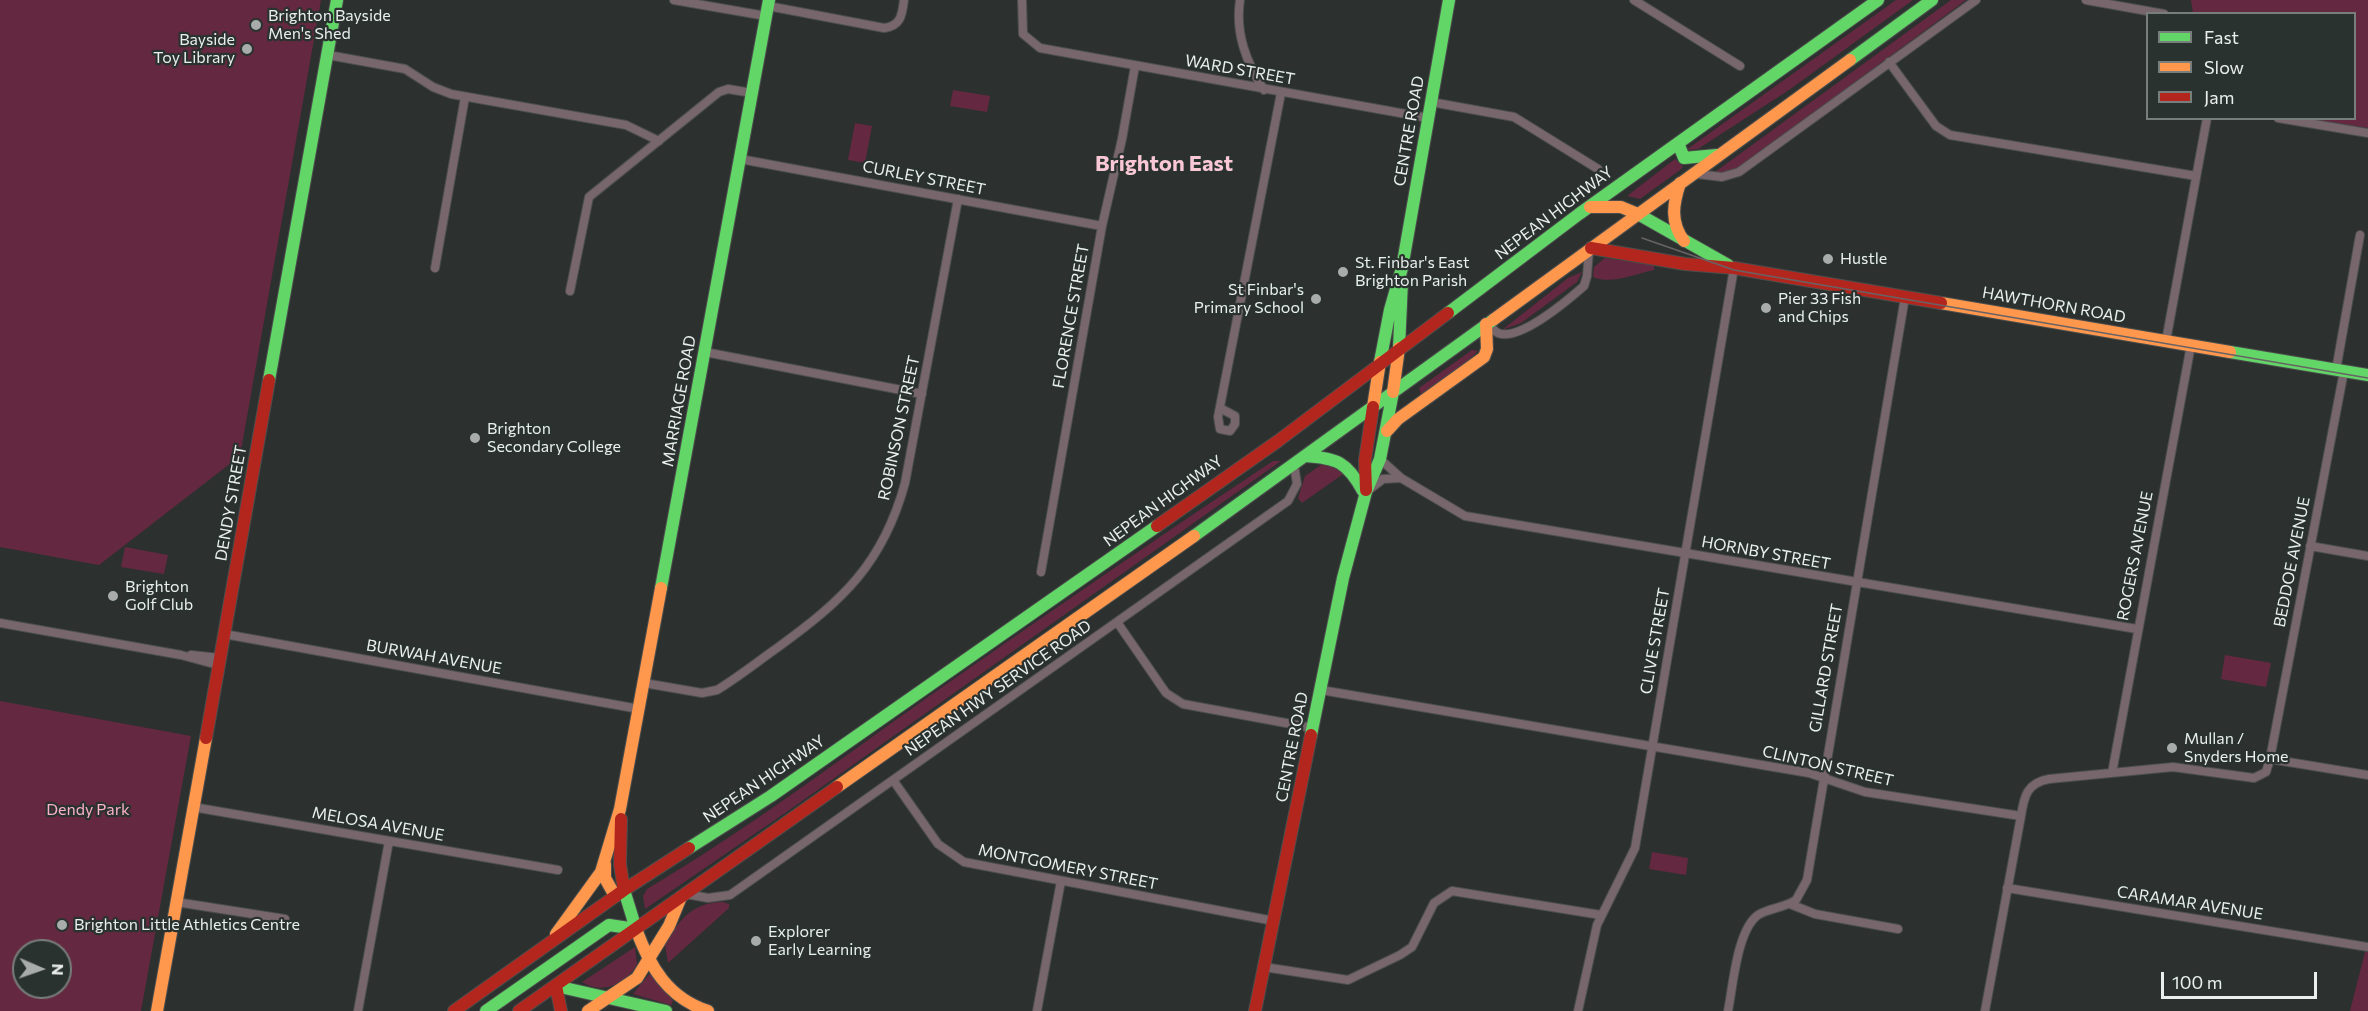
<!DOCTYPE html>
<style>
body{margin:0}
#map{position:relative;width:2368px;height:1011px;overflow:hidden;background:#2c302e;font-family:Commissioner,sans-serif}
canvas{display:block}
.legend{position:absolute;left:2146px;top:12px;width:210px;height:108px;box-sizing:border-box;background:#2a322f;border:2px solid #777e7b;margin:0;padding:8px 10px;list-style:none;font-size:18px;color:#eaefed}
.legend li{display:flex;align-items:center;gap:12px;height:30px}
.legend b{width:30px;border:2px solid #777e7b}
.north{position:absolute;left:12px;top:939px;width:60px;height:60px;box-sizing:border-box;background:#2a322f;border:2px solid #777e7b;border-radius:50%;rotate:92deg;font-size:16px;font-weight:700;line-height:24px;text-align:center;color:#eaefed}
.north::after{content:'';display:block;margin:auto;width:21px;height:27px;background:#a8acaa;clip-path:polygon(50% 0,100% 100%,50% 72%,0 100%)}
.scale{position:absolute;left:2161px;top:972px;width:156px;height:27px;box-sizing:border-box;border:3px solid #eaefed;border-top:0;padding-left:8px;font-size:18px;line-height:21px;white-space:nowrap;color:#eaefed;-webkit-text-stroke:4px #2a322f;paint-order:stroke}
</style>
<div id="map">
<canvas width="2368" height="1011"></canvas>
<ul class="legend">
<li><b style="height:8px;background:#63d668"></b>Fast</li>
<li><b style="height:8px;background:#ff974d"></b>Slow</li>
<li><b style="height:8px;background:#b3261e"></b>Jam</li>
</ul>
<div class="north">N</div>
<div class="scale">100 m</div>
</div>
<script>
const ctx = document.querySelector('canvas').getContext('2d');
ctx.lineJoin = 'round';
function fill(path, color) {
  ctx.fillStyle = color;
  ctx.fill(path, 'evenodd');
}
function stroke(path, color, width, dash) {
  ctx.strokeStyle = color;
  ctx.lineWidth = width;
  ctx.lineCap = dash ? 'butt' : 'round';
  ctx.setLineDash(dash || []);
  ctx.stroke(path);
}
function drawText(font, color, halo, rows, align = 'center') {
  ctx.font = font + ' Commissioner,sans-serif';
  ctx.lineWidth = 4.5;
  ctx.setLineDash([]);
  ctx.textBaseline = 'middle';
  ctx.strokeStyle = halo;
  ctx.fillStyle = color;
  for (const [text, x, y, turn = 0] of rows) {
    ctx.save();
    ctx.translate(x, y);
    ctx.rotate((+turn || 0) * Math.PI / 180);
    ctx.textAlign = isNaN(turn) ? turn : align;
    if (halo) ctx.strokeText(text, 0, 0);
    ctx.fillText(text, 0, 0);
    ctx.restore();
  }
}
fill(new Path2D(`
 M0,0H321L240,456L99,565L0,547Z
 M1896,0H1913L1789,90L1698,149L1686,150Z
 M1951,0H1966L1743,165L1728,172H1715Z
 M2191,0H2368V128L2310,119L2354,118V14L2197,13H2193Z
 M953,90L990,96L987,112L950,106Z
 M855,123L872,126L865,163L848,160Z
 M1675,159L1683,167L1680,170L1640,199L1627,196Z
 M1605,258L1654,265V270C1635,274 1611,285 1593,277L1594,267Z
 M1582,272L1577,282L1521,323L1502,330L1568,278Z
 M1472,350L1478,351L1464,364L1421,395L1419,388Z
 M1273,461H1281L788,811L645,909L643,896L647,889C745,831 835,763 928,697C1042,617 1157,538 1273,461Z
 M1324,463H1332L1346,472L1302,503L1298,498L1305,476Z
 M125,547L168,555L164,574L121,567Z
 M2225,655L2271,663L2266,687L2221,679Z
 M0,701L191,736L141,1011H0ZM24,951H60V987H24Z
 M1652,852L1688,858L1686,875L1649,869Z
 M723,902L729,904V908L668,963L665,945C680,919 691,903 723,902Z
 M635,947L637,964C627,984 602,995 582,982Z
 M2365,952H2368V1011H2350Z
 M651,972L673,1001L671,1005L633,994Z`), '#642940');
const street = new Path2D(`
 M674,0L766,16
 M1022,0L1023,34L1040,48L1428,118
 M1240,0C1235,33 1246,62 1264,90
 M1634,0L1740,66
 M2086,0L2164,14
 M768,6L884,28C901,26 902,15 904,0
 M328,55L405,69L433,87L451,94L626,125L659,141
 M1889,62L1936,126L1950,135L2196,176
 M1431,102L1514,117L1598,169
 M2278,118L2368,133
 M740,159L1102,226
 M1697,174L1722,177L1739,172L1976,0
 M435,268L465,97
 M570,291L589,197L719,92L728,89L752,93
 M1488,323C1491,327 1494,331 1498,333C1519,342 1568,300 1584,286L1587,276L1589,250
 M2166,341L2207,118
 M705,352L922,394
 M2336,370L2360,235
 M1220,408L1235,416V424L1230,431L1220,429L1218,417L1281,93
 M1380,459L1401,478L1465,516L2137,629
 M1370,489L1383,479L1401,478
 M2310,546L2368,556
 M1041,572L1102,226L1122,139L1135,66
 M1117,622L1166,693L1183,704L1313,728
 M0,623L181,655L218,665
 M224,634L639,709
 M191,655L220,658
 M644,683L702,693L717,690C737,678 757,662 777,648C842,601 883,564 905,483L958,199
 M1321,690L1809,773L1865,792L2021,816C2024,796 2027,783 2049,779L2173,767L2254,778L2266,772L2270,759L2368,775
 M2270,759L2344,371
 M2112,773L2191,345
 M893,780L938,844L964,862L1274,921
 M193,807L558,870
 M2007,888L2368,947
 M686,894L708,898L730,895L1288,501L1297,484L1294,465
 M176,902L285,919
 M1790,904L1815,914L1898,929
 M1264,967L1348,980L1400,955L1412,947L1434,903L1452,891L1601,915
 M358,1011L389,841
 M1037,1011L1061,881
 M1578,1011L1597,925L1635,848L1734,268
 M1728,1011C1733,986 1737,930 1758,915C1769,908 1784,908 1796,900L1807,880L1905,297
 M1985,1011L2021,816`);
const fast = new Path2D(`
 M1850,60L1932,0
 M1678,143L1684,158L1717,155
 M1638,214L1728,265
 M1448,313L1579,214L1878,0
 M1399,348L1402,281
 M2230,352L2368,375
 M1380,362L1390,310L1402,268L1449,0
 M269,380L337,0
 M1305,456C1337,458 1347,462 1363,491
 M1194,536L1493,320
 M661,588L769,0
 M1311,735L1343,578L1366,492L1380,459L1393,392
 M689,848L771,796L1157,526
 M624,890L636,929
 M556,986L666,1011
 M486,1011L609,925L636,929`);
const slow = new Path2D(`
 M1680,183C1673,204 1670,222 1684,241
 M1590,207H1621L1638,214
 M1941,303L2230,352
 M1493,320L1850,60
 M1393,392L1399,348
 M1373,407L1380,362
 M1387,431L1398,419L1484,357L1487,349L1486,324
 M837,787L1194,536
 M605,864V878L615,896
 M636,929C650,967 668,998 708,1011
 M556,934L601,872L620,809L661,588
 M157,1011L206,738
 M588,1011L637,978L669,926L681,897`);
const jam = new Path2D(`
 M1591,248L1685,264L1734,268L1941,303
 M1366,490L1365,460L1373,407
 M1157,526L1278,441L1448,313
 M206,738L269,380
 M621,819L620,864L624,890
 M556,986L561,1011
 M454,1011L624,890L689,848
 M519,1011L837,787
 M1255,1011L1311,735`);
stroke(street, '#4b4e4d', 10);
stroke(fast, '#4b4e4d', 14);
stroke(slow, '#4b4e4d', 14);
stroke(jam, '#4b4e4d', 14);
stroke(street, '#77666b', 8);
stroke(fast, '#63d668', 12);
stroke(slow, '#ff974d', 12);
stroke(jam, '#b3261e', 12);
stroke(new Path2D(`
 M1642,238L1734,270L2368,378`), '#686365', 1.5);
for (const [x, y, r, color] of [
 [256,25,6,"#a8acaa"],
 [247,49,6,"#a8acaa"],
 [1828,259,6,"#a8acaa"],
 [1343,272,6,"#a8acaa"],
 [1316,299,6,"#a8acaa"],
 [1766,308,6,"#a8acaa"],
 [475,438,6,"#a8acaa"],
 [113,596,6,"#a8acaa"],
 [2172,748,6,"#a8acaa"],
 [62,925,6,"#a8acaa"],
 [756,941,6,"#a8acaa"]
]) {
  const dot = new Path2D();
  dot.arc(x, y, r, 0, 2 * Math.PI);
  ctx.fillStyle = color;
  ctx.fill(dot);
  stroke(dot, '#2a322f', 2);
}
drawText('16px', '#eaefed', '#2a322f', [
 ["Brighton Bayside",268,16],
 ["Men's Shed",268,34],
 ["Bayside",235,40,"right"],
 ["Toy Library",235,58,"right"],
 ["Hustle",1840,259],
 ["St. Finbar's East",1355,263],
 ["Brighton Parish",1355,281],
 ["St Finbar's",1304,290,"right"],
 ["Primary School",1304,308,"right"],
 ["Pier 33 Fish",1778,299],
 ["and Chips",1778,317],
 ["Brighton",487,429],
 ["Secondary College",487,447],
 ["Brighton",125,587],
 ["Golf Club",125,605],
 ["Mullan /",2184,739],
 ["Snyders Home",2184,757],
 ["Brighton Little Athletics Centre",74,925],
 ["Explorer",768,932],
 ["Early Learning",768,950]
], 'left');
drawText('16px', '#eaefed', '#2a322f', [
 ["WARD STREET",1240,70,10],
 ["CENTRE ROAD",1409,131,-80],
 ["CURLEY STREET",924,178,11],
 ["NEPEAN HIGHWAY",1554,213,-37],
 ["HAWTHORN ROAD",2054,305,10],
 ["FLORENCE STREET",1071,316,-80],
 ["MARRIAGE ROAD",679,401,-80],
 ["ROBINSON STREET",899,428,-78],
 ["NEPEAN HIGHWAY",1163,501,-36],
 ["DENDY STREET",231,503,-80],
 ["HORNBY STREET",1766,553,10],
 ["ROGERS AVENUE",2135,556,-79],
 ["BEDDOE AVENUE",2292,562,-79],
 ["CLIVE STREET",1655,641,-80],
 ["BURWAH AVENUE",434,657,10],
 ["GILLARD STREET",1826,668,-80],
 ["NEPEAN HWY SERVICE ROAD",998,688,-35],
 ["CENTRE ROAD",1292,747,-79],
 ["CLINTON STREET",1828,766,13],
 ["NEPEAN HIGHWAY",764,779,-34],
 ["MELOSA AVENUE",378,824,10],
 ["MONTGOMERY STREET",1068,867,11],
 ["CARAMAR AVENUE",2190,903,9]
]);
drawText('16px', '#fcb2c9', '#2a322f', [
 ["Dendy Park",88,810]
]);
drawText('bold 22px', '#f9c7d6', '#2a322f', [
 ["Brighton East",1164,164]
]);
</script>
